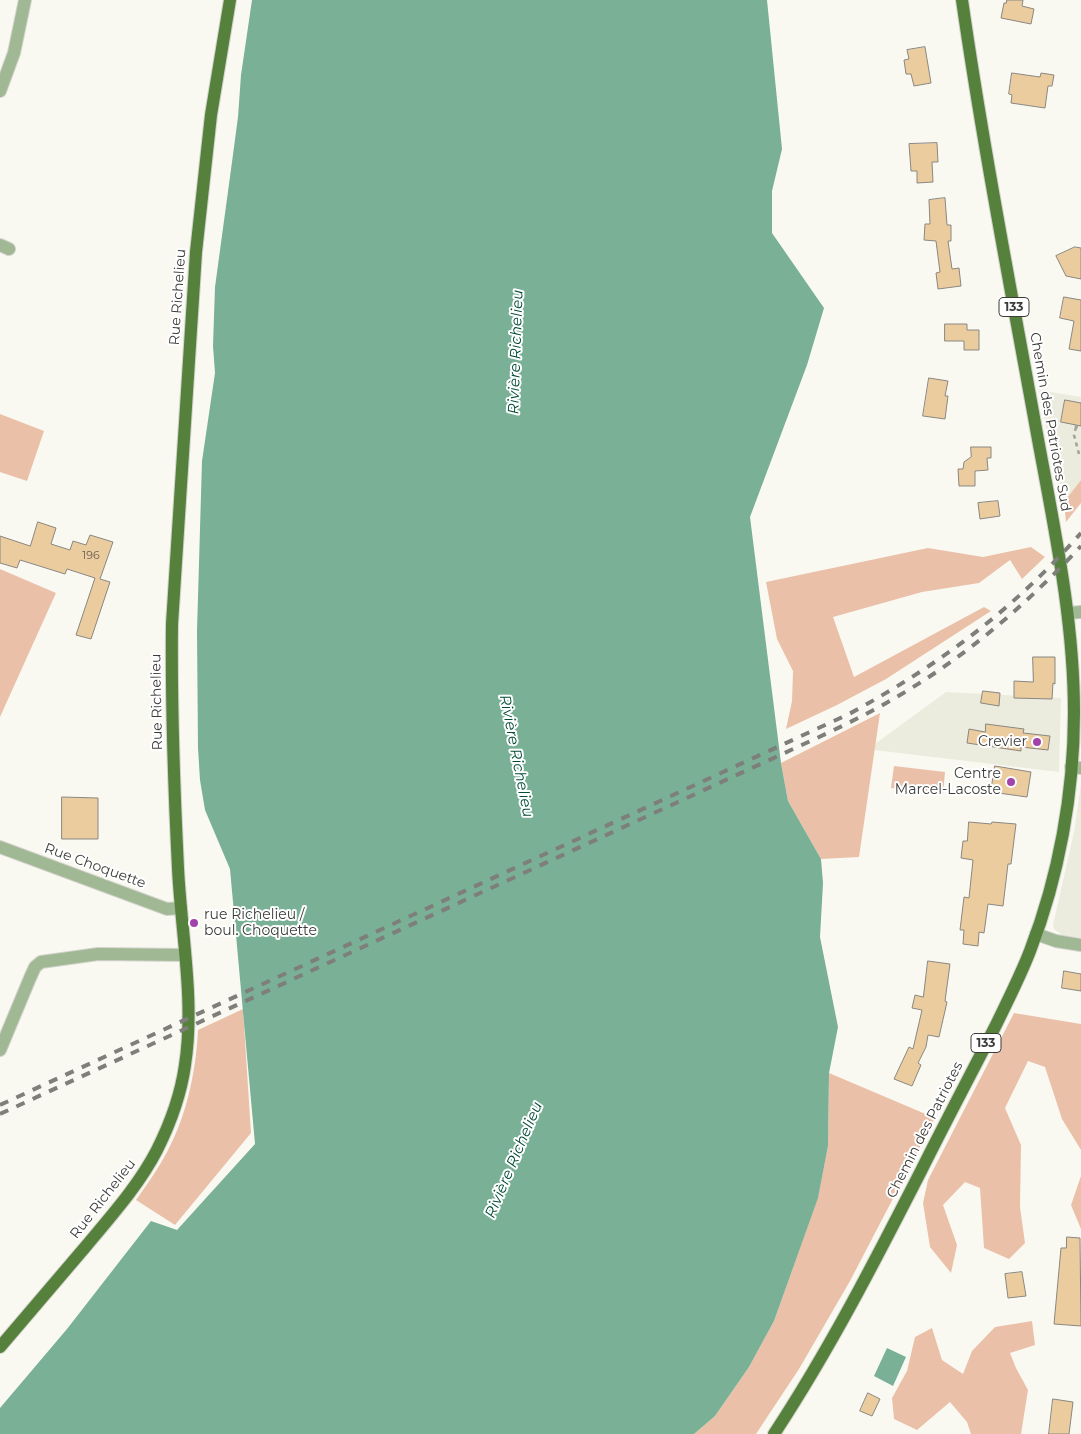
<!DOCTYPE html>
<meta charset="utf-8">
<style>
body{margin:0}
canvas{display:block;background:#f9f9f2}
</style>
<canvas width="1081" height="1434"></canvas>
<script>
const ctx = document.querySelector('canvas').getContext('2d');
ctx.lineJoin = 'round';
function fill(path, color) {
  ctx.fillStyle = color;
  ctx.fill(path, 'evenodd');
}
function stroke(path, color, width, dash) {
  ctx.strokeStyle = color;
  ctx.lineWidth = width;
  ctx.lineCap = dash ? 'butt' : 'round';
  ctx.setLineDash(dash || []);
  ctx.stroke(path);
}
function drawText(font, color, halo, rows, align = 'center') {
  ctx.font = font + ' Montserrat,sans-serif';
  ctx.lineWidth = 4;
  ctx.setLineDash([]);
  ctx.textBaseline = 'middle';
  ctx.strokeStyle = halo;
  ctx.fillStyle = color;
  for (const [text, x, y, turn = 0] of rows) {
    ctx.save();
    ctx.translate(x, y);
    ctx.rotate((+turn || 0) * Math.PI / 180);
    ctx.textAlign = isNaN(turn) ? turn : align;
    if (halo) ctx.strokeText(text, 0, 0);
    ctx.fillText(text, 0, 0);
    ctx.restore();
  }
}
fill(new Path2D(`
 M1039,390L1081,397V480L1064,502L1058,476H1055Z
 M946,692L1061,698L1059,772L874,750L875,744Z
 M1081,784V938L1062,935L1054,929L1053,925L1074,832Z`), '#ececde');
fill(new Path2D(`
 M0,414L44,431L27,481L0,472Z
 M1081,480V503L1066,522L1064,502Z
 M1031,547L1045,557L1022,579L1010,560L979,583L922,592L833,617L854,677L984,607L991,611L886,679L837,705L786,729L792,701L793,671L777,639L766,582L928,548L983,557Z
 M0,569L56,593L0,717Z
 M880,713L859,857L821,859L788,801L781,763Z
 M894,766L945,772L943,794L891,788Z
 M243,1009L251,1133L175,1225L136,1200C147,1184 158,1169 167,1152C187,1115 196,1071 198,1030Z
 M1014,1013L1081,1024V1150L1062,1119L1045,1067L1028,1061L1005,1108L1021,1145L1020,1207L1025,1243L1009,1259L984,1248L980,1188L965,1182L943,1205L957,1245L951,1273L930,1247L923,1203L928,1180Z
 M829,1073L935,1118L850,1281L799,1369L756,1434H694L715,1416L749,1367L774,1321L818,1197L828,1146Z
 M1081,1176V1229L1071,1205Z
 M1032,1321L1035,1345L1010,1353L1016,1368L1028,1390L1021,1434H971L967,1422L950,1402L917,1430L894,1419L892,1398L907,1371L915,1337L932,1328L942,1360L963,1374L972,1351L995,1327Z`), '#ebc0a9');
fill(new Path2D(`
 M252,0H767L782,149L772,191V233L824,308L807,365L750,517L781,763L788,801L821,859L823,883L820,937L838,1027L829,1073L828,1146L818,1198L774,1321L749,1367L715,1416L694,1434H0V1408L67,1329L151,1221L177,1230L255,1144L230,869L205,810L200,780L198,748L197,631L202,461L215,373L213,346L215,287L232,162L238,117L241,75Z
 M887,1348L906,1357L893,1386L874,1376Z`), '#79b096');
const building = new Path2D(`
 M1007,0H1023L1022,6L1034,9L1031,24L1001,18L1004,3H1006Z
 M925,47L931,83L914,86L911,74H906L904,60L909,59L907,50Z
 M1012,73L1040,77L1041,73L1054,75L1052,86H1048L1045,108L1011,103L1012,95L1009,94Z
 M937,143L938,162H932L933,182L917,183V171H911L909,144Z
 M945,198L947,225H951V241H948L952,269L959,268L961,286L938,289L936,273L940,272L936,241L924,240L925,224H930L929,200Z
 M1075,247L1081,248V279L1066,276L1056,256Z
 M1064,297L1081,300V351L1069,349L1074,321L1060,318Z
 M945,324H967V330H979V350H964V341H945Z
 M929,378L948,381L945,396H948L945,419L923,416Z
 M1065,400L1081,403V426L1061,422Z
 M971,447H991V458H987L988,470L975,471V486H959L958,469H963L964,462L971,457Z
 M998,501L1000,516L980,519L978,503Z
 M38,522L56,528L51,544L70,550L73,541L86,545L90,535L113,542L100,579L110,582L91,639L76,635L95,578L67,569L65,574L20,560L17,568L0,563V536L30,546Z
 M1033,657H1055V684L1053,683L1052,699L1014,698V681L1033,682Z
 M983,691L1000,693L999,706L981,703Z
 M986,724L1024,729L1023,733L1050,736L1048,750L1021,747V751L967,743L969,729L985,732Z
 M995,766L1031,772L1027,797L991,792Z
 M62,797L98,798V839H62Z
 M969,822L991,824L992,822L1016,824L1011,864H1008L1003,906L988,904L984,933L979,932L978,946L963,944L964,930H960L964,897L969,898L973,860L961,858L963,841H967Z
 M928,961L950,964L945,1001L947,1002L939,1037L928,1035L926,1047L918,1063L921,1065L912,1086L894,1079L909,1047L913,1049L922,1010L912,1008L915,995L923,997Z
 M1064,971L1081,974V991L1062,988Z
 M1067,1237L1080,1238L1081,1326L1054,1324L1061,1248H1066Z
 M1022,1272L1026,1296L1008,1298L1005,1274Z
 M868,1393L880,1399L872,1416L860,1411Z
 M1053,1399L1073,1402L1069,1434H1049Z`);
fill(building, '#ebcc9e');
stroke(building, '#8a8782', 1);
const minor = new Path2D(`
 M0,91L14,53L25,0
 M0,245L9,249
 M1068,613L1081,612
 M1071,767L1081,768
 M0,847L167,909L181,908
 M1036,934L1056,941L1081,945
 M0,1050L30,978L35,967L41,962L98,954L185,955`);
const major = new Path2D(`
 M0,1347C29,1313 58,1279 87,1245C112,1215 139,1185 157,1150C170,1124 181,1094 185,1065C195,1001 181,932 178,868C174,787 171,706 172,624L196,252L211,115L230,0
 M774,1434C830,1349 876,1259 922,1169C946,1121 971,1074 995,1027C1007,1002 1020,977 1030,951C1059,876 1074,793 1074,713C1074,619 1054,527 1037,434C1011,290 983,146 962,0`);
stroke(minor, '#d3d3cd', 14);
stroke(major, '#d3d3cd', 14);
stroke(new Path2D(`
 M1076,425V427L1081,428
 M1076,427L1074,435L1079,454`), '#a2a29e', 2.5, [4, 4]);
stroke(minor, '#a0b893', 12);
stroke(major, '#56813c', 12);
stroke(new Path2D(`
 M0,1105L849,714C939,665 1012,611 1081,533
 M0,1114L791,750C828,733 865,716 900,695C968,655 1028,603 1081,546`), '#7e7e7a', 4, [9, 9]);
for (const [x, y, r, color] of [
 [1037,742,5,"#a243ac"],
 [1011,782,5,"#a243ac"],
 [194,923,5,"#a243ac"]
]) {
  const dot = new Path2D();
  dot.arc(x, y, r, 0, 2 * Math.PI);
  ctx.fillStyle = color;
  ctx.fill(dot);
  stroke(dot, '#fff', 2);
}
drawText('11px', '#675f52', null, [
 ["196",91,556]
]);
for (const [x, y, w] of [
 [1014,307,30],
 [986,1043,30]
]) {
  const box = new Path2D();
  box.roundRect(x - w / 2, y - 9.5, w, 19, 4);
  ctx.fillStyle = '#fff';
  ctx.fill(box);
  stroke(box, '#3b3b39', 1);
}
drawText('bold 12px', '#3b3b39', null, [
 ["133",1014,307],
 ["133",986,1043]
]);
drawText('14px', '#3b3b39', '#fff', [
 ["Rue Richelieu",178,297,-86],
 ["Chemin des Patriotes Sud",1050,422,80],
 ["Rue Richelieu",157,702,-91],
 ["Rue Choquette",95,866,20],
 ["Chemin des Patriotes",925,1130,-63],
 ["Rue Richelieu",103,1199,-52]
]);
drawText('14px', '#3b3b39', '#fff', [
 ["Crevier",1027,742],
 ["Centre",1001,774],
 ["Marcel-Lacoste",1001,790],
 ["rue Richelieu /",204,915,"left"],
 ["boul. Choquette",204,931,"left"]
], 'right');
drawText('italic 15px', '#004c34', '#fff', [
 ["Rivière Richelieu",516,352,-88],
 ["Rivière Richelieu",516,756,79],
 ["Rivière Richelieu",514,1160,-67]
]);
</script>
